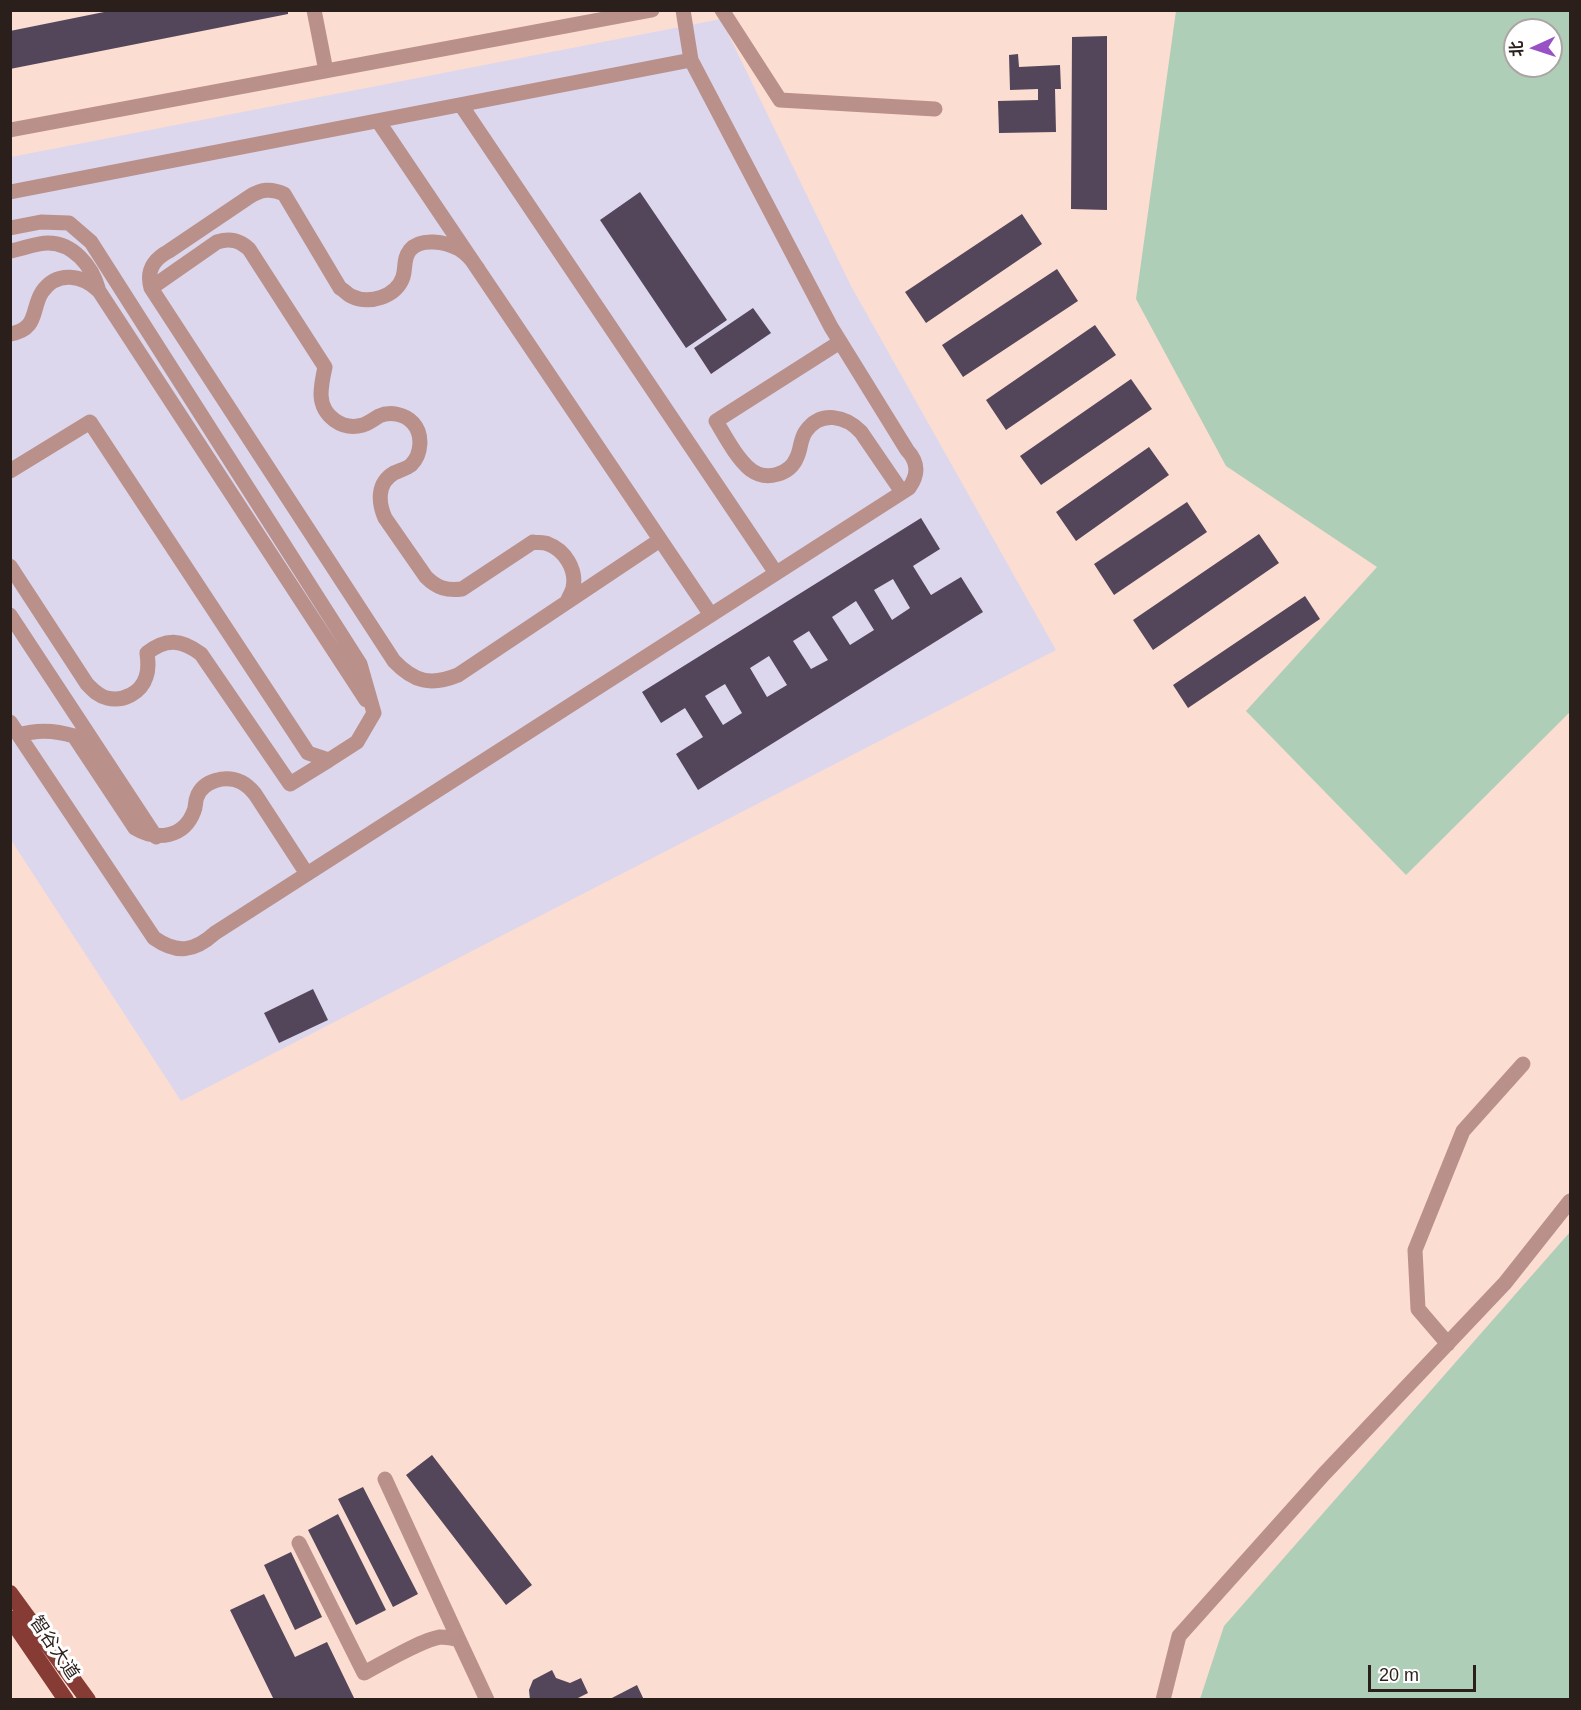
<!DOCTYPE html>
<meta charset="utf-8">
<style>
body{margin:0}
#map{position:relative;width:1581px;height:1710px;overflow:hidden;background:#fcddd1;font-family:Helvetica,"Noto Sans SC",sans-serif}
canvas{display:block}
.frame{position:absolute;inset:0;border:12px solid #2b1f1b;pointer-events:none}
.north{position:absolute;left:1503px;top:18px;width:60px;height:60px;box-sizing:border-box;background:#fff;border:2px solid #aaa5a4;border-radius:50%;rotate:267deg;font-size:16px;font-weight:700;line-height:24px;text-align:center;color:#2b1f1b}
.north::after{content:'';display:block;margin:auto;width:21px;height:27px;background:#9952c5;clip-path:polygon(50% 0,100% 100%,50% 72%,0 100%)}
.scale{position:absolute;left:1368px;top:1665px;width:108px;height:27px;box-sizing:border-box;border:3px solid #2b1f1b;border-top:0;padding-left:8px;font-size:18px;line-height:21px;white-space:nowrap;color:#2b1f1b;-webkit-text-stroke:4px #fff;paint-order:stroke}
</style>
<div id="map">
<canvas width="1581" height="1710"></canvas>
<div class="frame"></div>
<div class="north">北</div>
<div class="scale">20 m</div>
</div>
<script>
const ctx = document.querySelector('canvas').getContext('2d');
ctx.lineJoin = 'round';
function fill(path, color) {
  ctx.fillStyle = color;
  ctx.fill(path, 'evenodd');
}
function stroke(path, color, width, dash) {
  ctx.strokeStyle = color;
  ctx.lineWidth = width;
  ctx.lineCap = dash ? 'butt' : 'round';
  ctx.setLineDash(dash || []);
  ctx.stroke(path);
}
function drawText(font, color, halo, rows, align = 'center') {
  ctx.font = font + ' Helvetica,"Noto Sans SC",sans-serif';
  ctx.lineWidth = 6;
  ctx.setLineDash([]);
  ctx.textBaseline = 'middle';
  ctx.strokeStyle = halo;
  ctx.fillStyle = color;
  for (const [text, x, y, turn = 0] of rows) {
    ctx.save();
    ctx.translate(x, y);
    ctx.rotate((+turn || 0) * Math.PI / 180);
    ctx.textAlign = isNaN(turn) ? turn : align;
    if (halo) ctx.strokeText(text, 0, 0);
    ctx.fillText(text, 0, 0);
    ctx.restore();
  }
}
fill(new Path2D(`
 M721,19L851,286L1056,650L181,1101L11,840V157Z`), '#dcd7ed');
fill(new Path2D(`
 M1176,11H1570V712L1406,875L1246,711L1377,567L1226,466L1136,299ZM1515,30H1551V66H1515Z
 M1570,1232V1699H1200L1224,1626Z`), '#afceb7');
fill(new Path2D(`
 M114,10H288V14L10,69V31Z
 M1107,36V210L1071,209L1072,37Z
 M1018,54L1019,67L1060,65L1061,89H1055L1056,132L999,133L998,101L1038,100V89L1010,90L1009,55Z
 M640,192L727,320L686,348L600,220Z
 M1022,214L1042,244L926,323L905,292Z
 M1057,269L1078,301L963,377L942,345Z
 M753,308L771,333L711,374L694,348Z
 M1095,325L1116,355L1006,430L986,400Z
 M1131,379L1152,409L1041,485L1020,456Z
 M1149,447L1169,475L1076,541L1056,512Z
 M1187,502L1207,532L1114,595L1094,564Z
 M921,518L940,549L913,566L931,595L961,577L983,612L698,790L676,754L703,737L685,708L661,723L642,692ZM893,579L910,608L892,620L874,590ZM856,601L874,630L850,645L832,617ZM809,631L828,660L811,669L793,641ZM769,656L787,685L767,697L750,668ZM725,684L742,713L723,725L705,696Z
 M1259,534L1279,563L1153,650L1133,620Z
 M1305,596L1320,619L1188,708L1173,685Z
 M313,989L328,1020L279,1043L264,1013Z
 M432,1455L532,1585L506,1605L406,1475Z
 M363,1487L418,1594L393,1607L338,1499Z
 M338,1514L386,1610L356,1625L308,1530Z
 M291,1552L322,1617L295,1630L264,1565Z
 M264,1594L295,1657L327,1642L355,1700H274L230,1610Z
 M552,1670L556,1678L570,1683L581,1678L588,1693L574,1700H530L529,1690L533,1680Z
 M637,1685L644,1700H608Z`), '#53455a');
stroke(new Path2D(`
 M314,10L326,71
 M722,10L780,100L935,109
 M461,105L776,573
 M378,121L711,615
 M10,130L652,10
 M10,192L691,60
 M10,228L41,222L69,223L91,242L360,664L374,713L357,742L329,760L308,753L90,422L10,471
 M10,251C22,249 36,243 48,243C73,243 92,266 98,288
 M478,269C473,261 467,254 459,249C446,242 421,237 410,250C403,259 406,267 403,277C396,297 369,305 351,296C347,294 344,290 340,288L284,194C271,188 261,189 249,197L169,251C154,259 146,270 151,288L394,661C414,682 431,686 458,675L660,540
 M151,288L217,242C230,238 239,240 249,249L325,367C323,376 321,386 321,395C322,416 342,431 363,425C369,423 374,419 379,416C390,411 405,414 413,423C423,434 422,454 411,465C406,469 400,470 394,473C377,483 378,502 385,518L426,577C437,588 447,591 462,589L533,542C538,543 544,542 548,544C565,550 577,570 573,588C572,592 569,597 567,602
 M10,334C39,329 31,309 42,292C57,270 83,275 99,291L366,700
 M840,342L716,421C725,436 737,459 751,470C766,481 790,475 797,457C801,449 800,439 806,431C821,410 846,416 861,432L902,492
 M10,566L87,684C93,690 98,696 107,698C123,702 141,693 146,677C149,669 148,661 147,653C166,638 181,639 201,654L290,784L329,760
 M10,615L156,837
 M10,722L154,938C177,954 194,952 215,933L909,488C919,474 918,462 907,450L831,327L691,60L683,10
 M19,735C38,729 55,730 74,736L135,828C157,841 184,838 194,811C196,807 195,801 197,797C203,780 226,775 241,782C247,785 251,789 255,794L307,874
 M385,1479L459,1640
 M299,1543L364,1673C383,1663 421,1640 440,1637C447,1637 453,1638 459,1640L487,1700`), '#ba908b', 15);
stroke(new Path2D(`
 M1448,1344L1418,1309L1415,1250L1463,1131L1523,1064
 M1163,1700L1179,1636L1324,1474L1505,1283L1570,1201`), '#ba908b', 15);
stroke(new Path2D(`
 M10,1593L88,1700
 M10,1618L66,1700`), '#863b34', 16);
drawText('18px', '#2b1f1b', '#fff', [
 ["智谷大道",54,1648,56]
]);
</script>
